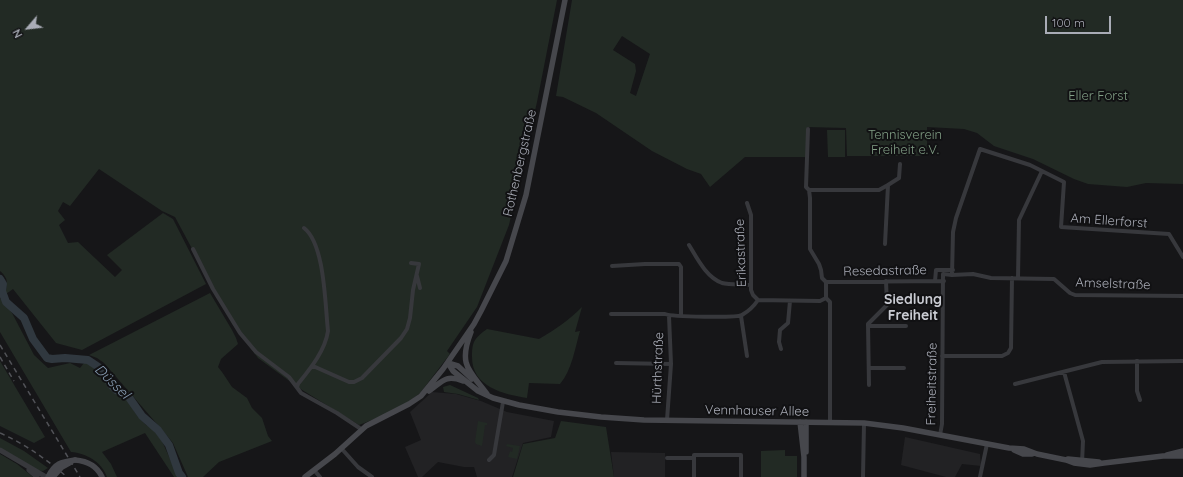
<!DOCTYPE html>
<meta charset="utf-8">
<style>
body{margin:0}
#map{position:relative;width:1183px;height:477px;overflow:hidden;background:#161618;font-family:Quicksand,sans-serif}
canvas{display:block}
.north{position:absolute;left:8px;top:8px;width:40px;height:40px;-webkit-text-stroke:3px #111113;paint-order:stroke;rotate:242deg;font-size:11px;font-weight:700;line-height:16px;text-align:center;color:#a9acb6}
.north::after{content:'';display:block;margin:auto;width:14px;height:18px;background:#a9acb6;clip-path:polygon(50% 0,100% 100%,50% 72%,0 100%)}
.scale{position:absolute;left:1045px;top:16px;width:66px;height:18px;box-sizing:border-box;border:2px solid #a9acb6;border-top:0;padding-left:5px;font-size:12px;line-height:14px;white-space:nowrap;color:#a9acb6;-webkit-text-stroke:3px #111113;paint-order:stroke}
</style>
<div id="map">
<canvas width="1183" height="477"></canvas>
<div class="north">N</div>
<div class="scale">100 m</div>
</div>
<script>
const ctx = document.querySelector('canvas').getContext('2d');
ctx.lineJoin = 'round';
function fill(path, color) {
  ctx.fillStyle = color;
  ctx.fill(path, 'evenodd');
}
function stroke(path, color, width, dash) {
  ctx.strokeStyle = color;
  ctx.lineWidth = width;
  ctx.lineCap = dash ? 'butt' : 'round';
  ctx.setLineDash(dash || []);
  ctx.stroke(path);
}
function drawText(font, color, halo, rows, align = 'center') {
  ctx.font = font + ' Quicksand,sans-serif';
  ctx.lineWidth = 4;
  ctx.setLineDash([]);
  ctx.textBaseline = 'middle';
  ctx.strokeStyle = halo;
  ctx.fillStyle = color;
  for (const [text, x, y, turn = 0] of rows) {
    ctx.save();
    ctx.translate(x, y);
    ctx.rotate((+turn || 0) * Math.PI / 180);
    ctx.textAlign = isNaN(turn) ? turn : align;
    if (halo) ctx.strokeText(text, 0, 0);
    ctx.fillText(text, 0, 0);
    ctx.restore();
  }
}
fill(new Path2D(`
 M432,392L456,394L481,401L507,412L554,421L551,437L523,443L512,477H477L474,467H464L438,462L422,477H418L405,447L421,440L410,412Z
 M905,437L980,454L981,466L962,464L955,477H946L901,465Z
 M611,452L665,453V477H614Z`), '#222224');
fill(new Path2D(`
 M0,0H557L537,102L509,225L477,307L447,351L450,354L420,393C403,408 380,417 359,425L299,388L258,358L233,325L175,217L162,211L99,169L70,206L63,202L58,211L65,220L59,225L68,243L78,242L115,277L122,270L107,255L163,213L173,219L206,284L82,350L56,343L13,289L6,294C6,282 10,280 0,271Z
 M572,0H1183V184L1146,183L1127,187L1088,184L1074,179L1033,159L994,146L977,133L964,129L927,127V151H923V156H847L846,128L807,127L806,157H745L710,187L701,174L687,169L652,151L596,113L563,97L556,96ZM622,36L650,54L636,96L630,93L636,71L635,64L613,50Z
 M827,130H845V157H828Z
 M210,293L232,330L236,338L238,344L221,359L218,367L222,372L232,387L247,398L252,408L262,418L268,436L272,441L219,462L203,477H188L173,443L164,432L104,363L97,358L89,355Z
 M0,298L12,313L34,355L48,368L70,363L80,368L84,363H89L101,372L111,390L128,401L138,417L146,425L153,429L162,441L178,477H174L145,433L102,452L111,464L117,477H107C102,462 86,453 71,452L0,332Z
 M582,307L575,332L580,331C575,348 572,370 560,384L529,383L527,398C503,394 472,387 472,357C472,353 472,346 474,342C476,337 483,332 487,329L539,339C555,330 569,320 582,307Z
 M0,361L45,437L34,443L0,426Z
 M450,385L478,398L479,400L458,394L444,392L443,387Z
 M478,421L487,423V425H485L482,446L476,444L475,442Z
 M561,421L606,427L614,477H513L523,444L555,438Z
 M0,438L24,451L48,468L43,471L35,470L0,448Z
 M507,444L520,446L517,459L508,457L510,451L512,452L513,448L506,446Z
 M785,450V456H797V477H761V451Z
 M0,454L17,464L33,477H0Z`), '#222a24');
stroke(new Path2D(`
 M0,279L3,284L2,291L6,302L24,318L33,339L47,358L52,359L65,358L88,360L103,370L111,385L116,390L128,396L142,416L158,430L169,445L179,473L182,477`), '#30383f', 8);
stroke(new Path2D(`
 M808,129L806,187L809,190L810,198V249L819,264L821,270L822,278L826,282V298L830,302V423
 M888,185L899,178L900,164
 M809,190H879L888,185L885,244
 M747,203L751,215V290L753,295L758,300
 M689,245C697,258 706,277 722,283C730,285 742,284 751,285
 M193,249L213,289L240,333L256,352L289,377L301,393L337,413L361,429
 M612,266L645,264H679L681,267V316
 M952,275L973,274L991,278L1054,279L1070,293L1075,295L1183,296
 M417,276L420,288
 M1018,278L1019,220L1042,171
 M935,281L936,270H953
 M826,282L944,281
 M758,300L820,301L826,298
 M611,314H665C672,317 737,318 742,315C749,311 754,306 758,300
 M741,316L747,356
 M868,326H906
 M781,349L779,342L780,330L788,323L790,301
 M942,356H1002L1008,353L1011,348L1012,278
 M1137,361V391L1140,400
 M616,363L671,364
 M313,366L349,382H354L362,378L401,338L407,329L410,318L413,290L419,264L411,263
 M869,368H904
 M1064,372L1083,441L1082,463
 M1015,384L1102,362L1183,361
 M869,385L868,324L887,305L886,281
 M297,387L298,384C310,369 325,351 328,331C325,305 325,244 304,228
 M667,420L671,364L669,316
 M940,435L942,424L943,274L952,275L953,232L956,218L980,149L1030,165L1064,182L1061,227L1169,234L1183,257
 M341,448L358,467L372,477
 M667,458H694
 M489,460L494,455L503,402
 M314,470L320,477
 M694,477V455H741V477
 M863,477L864,423
 M980,477L987,444`), '#37383c', 4);
stroke(new Path2D(`
 M0,450L46,477
 M29,470L37,477`), '#37383c', 5);
stroke(new Path2D(`
 M471,332C458,365 469,370 487,394
 M448,363L453,371L478,391L493,398L519,405L558,412L601,417L644,420L864,423L903,428L1009,448L1024,449L1037,454L1066,460L1074,463L1090,465L1104,463L1163,456H1183
 M448,363L458,366L472,379
 M429,391C442,382 445,374 463,381
 M800,422L804,457V477
 M1014,450L1023,454H1032
 M806,452V422
 M1167,455L1183,451
 M1068,459L1099,462
 M75,460C87,461 97,466 102,477
 M305,477L335,454L366,426L409,404L421,396L443,369L474,324L481,311L506,261L526,195L565,0`), '#46474c', 5.5);
stroke(new Path2D(`
 M0,345L80,477
 M0,357L14,381
 M0,433C25,444 46,459 67,477`), '#515257', 1.5, [5, 4]);
stroke(new Path2D(`
 M48,477C55,463 61,462 75,460
 M53,477L62,467L71,462`), '#46474c', 5.5);
drawText('13px', '#829f86', '#111113', [
 ["Eller Forst",1098,96],
 ["Tennisverein",905,135],
 ["Freiheit e.V.",905,150]
]);
drawText('13px', '#a9acb6', '#111113', [
 ["Rothenbergstraße",520,163,-77],
 ["Am Ellerforst",1109,221,4],
 ["Erikastraße",741,253,-92],
 ["Resedastraße",885,271,-1],
 ["Amselstraße",1113,284,2],
 ["Hürthstraße",658,368,-88],
 ["Freiheitstraße",932,384,-89],
 ["Vennhauser Allee",757,411,1]
]);
drawText('bold 14px', '#caccd3', '#111113', [
 ["Siedlung",913,300],
 ["Freiheit",913,316]
]);
drawText('italic 14px', '#8498ae', '#111113', [
 ["Düssel",112,382,44]
]);
</script>
